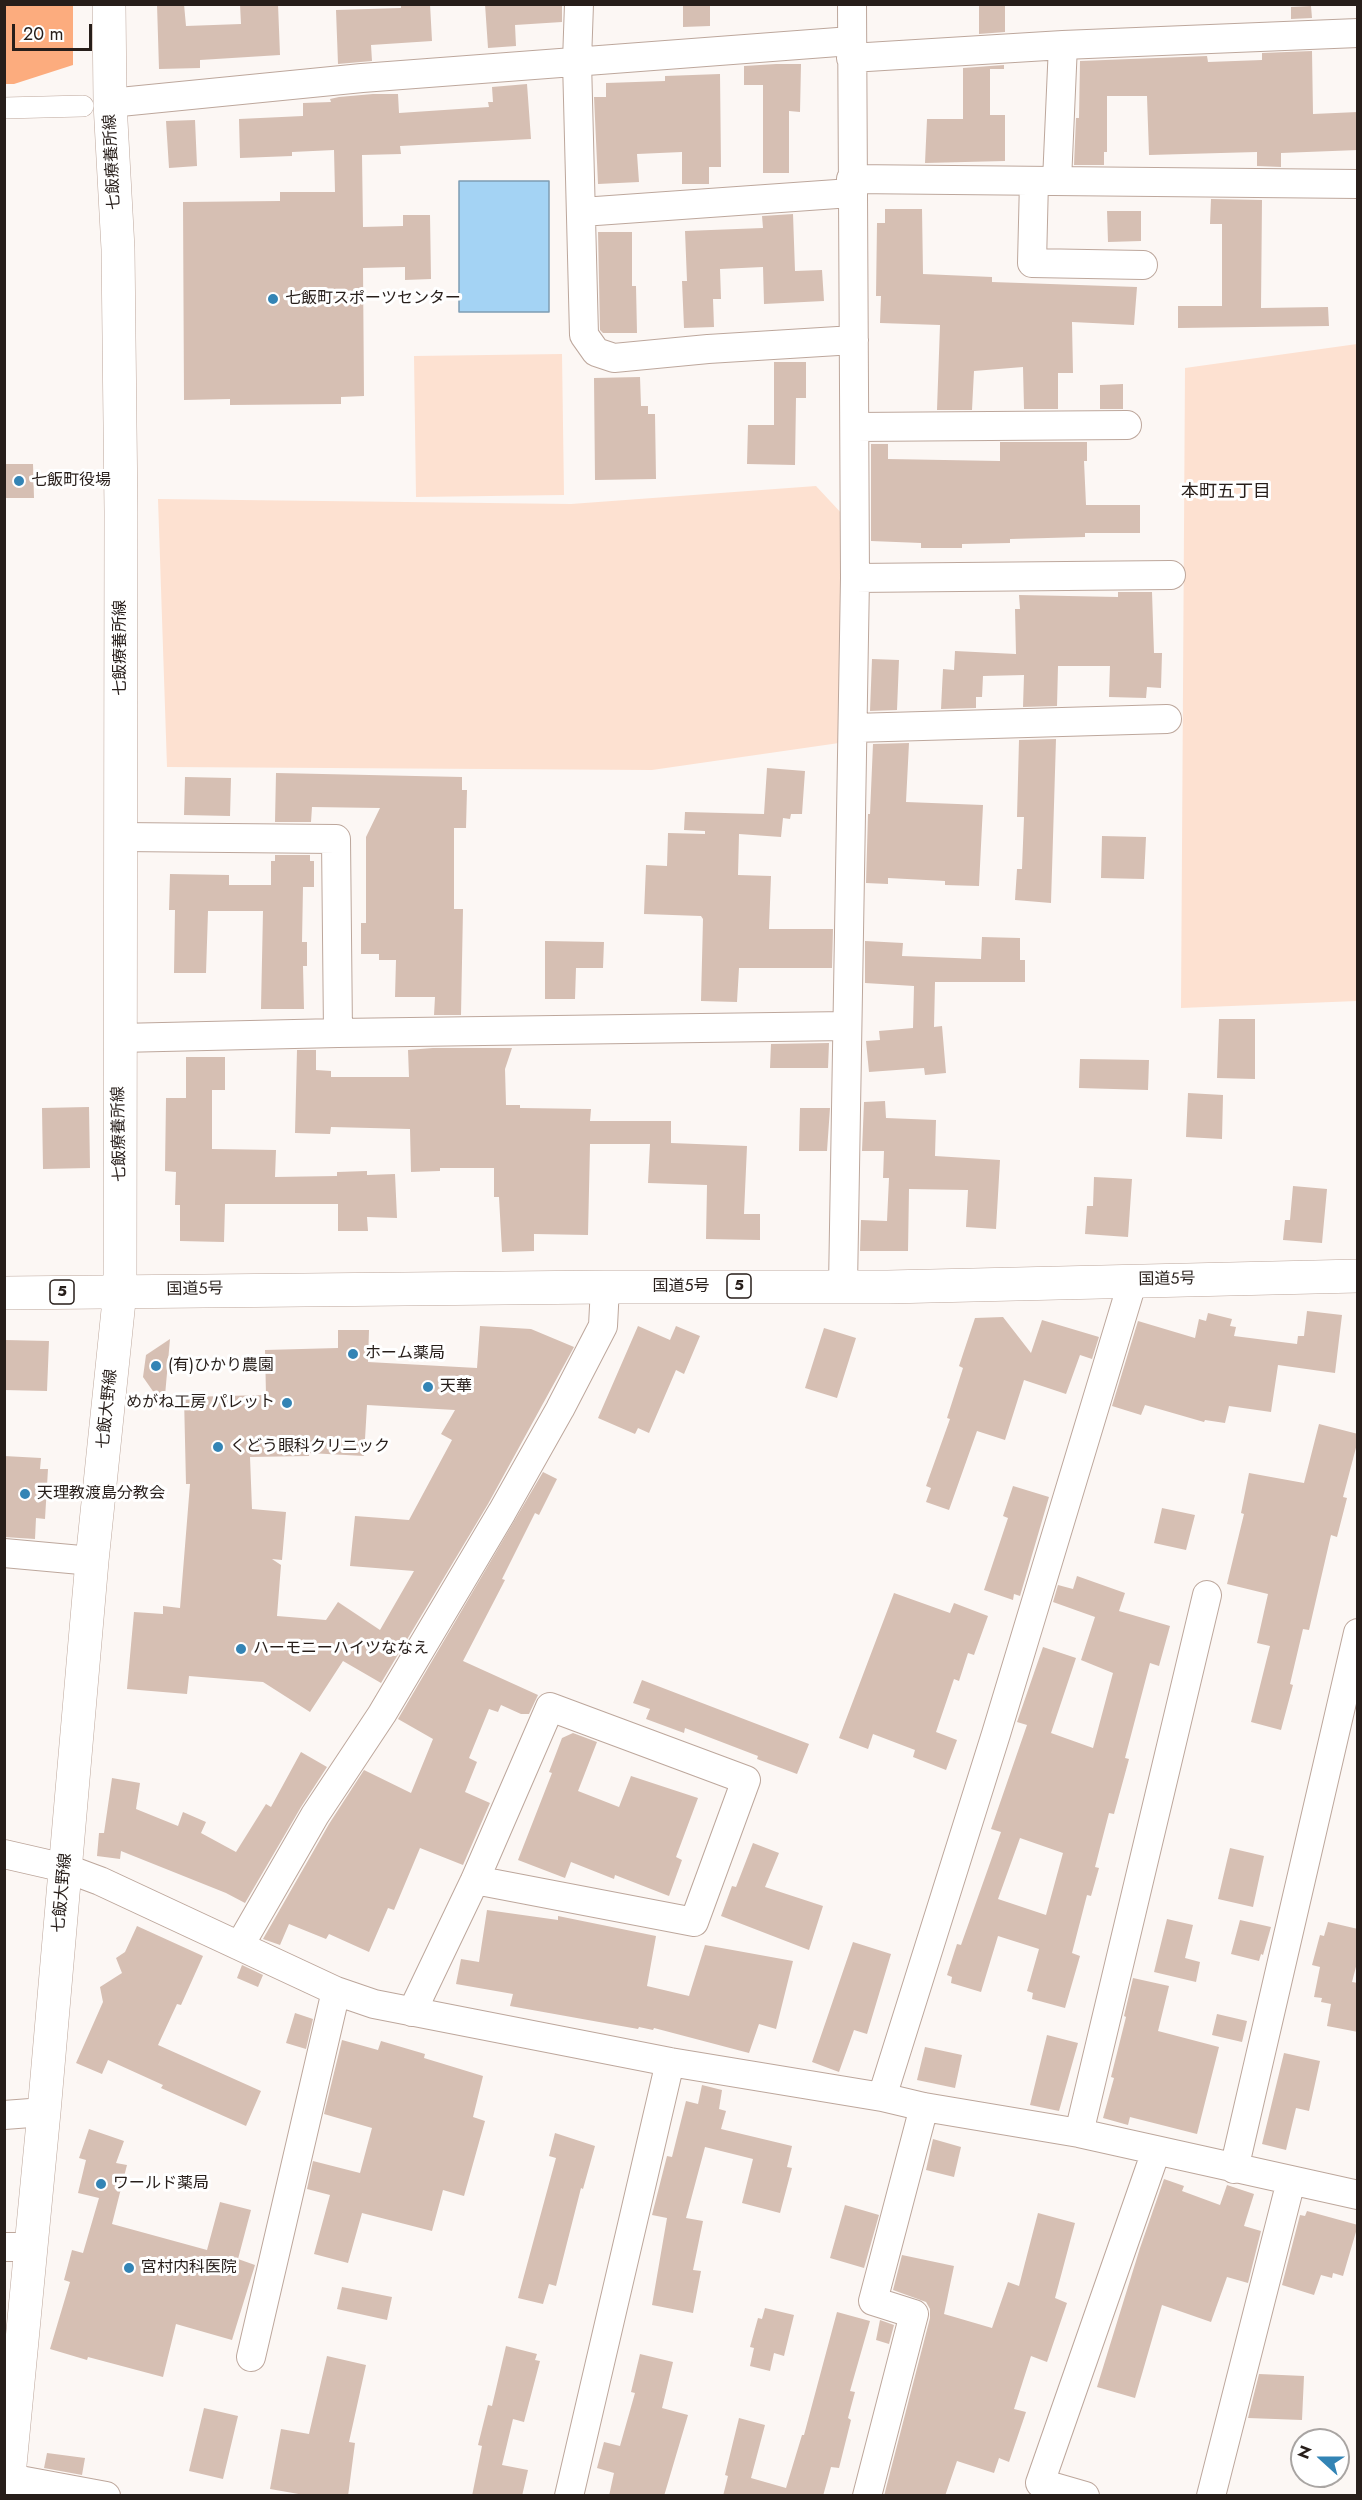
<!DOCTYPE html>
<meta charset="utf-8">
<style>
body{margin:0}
#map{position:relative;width:1362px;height:2500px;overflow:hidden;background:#fcf7f4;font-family:Jost,sans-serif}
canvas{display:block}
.frame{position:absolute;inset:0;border:6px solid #271e1a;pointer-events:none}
.north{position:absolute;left:1290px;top:2428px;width:60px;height:60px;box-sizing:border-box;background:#fff;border:2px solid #a9a5a3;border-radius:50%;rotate:291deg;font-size:16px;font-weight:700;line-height:24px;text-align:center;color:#271e1a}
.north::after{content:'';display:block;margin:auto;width:21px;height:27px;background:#3384b5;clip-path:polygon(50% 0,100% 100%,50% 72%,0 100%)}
.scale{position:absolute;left:12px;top:24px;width:80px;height:27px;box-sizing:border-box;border:3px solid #271e1a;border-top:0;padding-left:8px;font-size:18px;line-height:21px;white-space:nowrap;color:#271e1a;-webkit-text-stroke:4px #fff;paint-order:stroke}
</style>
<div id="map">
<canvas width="1362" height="2500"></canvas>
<div class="frame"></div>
<div class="north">N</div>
<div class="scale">20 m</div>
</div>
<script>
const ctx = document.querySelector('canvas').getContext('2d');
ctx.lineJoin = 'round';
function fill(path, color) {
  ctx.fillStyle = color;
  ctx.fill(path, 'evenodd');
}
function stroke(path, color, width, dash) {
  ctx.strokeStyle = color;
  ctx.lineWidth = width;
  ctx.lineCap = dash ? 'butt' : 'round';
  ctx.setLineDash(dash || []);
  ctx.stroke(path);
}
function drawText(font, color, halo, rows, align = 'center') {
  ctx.font = font + ' Jost,"Noto Sans JP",sans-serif';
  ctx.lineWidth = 6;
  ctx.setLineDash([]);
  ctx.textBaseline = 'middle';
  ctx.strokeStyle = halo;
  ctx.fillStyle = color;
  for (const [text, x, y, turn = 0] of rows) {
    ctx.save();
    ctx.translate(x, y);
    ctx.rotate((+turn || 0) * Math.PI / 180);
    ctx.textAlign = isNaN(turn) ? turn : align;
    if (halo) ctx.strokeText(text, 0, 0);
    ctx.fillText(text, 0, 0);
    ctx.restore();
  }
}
fill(new Path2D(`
 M1357,344V1001L1181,1008L1185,368Z
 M562,354L564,495L416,497L414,356Z
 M816,486L844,516L839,743L652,770L167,767L158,499L571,504Z`), '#fde1d1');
fill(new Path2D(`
 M4,5H73V65L14,84H5Z`), '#fcac7e');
const water = new Path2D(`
 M459,181H549V312H459Z`);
fill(water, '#a4d3f4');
stroke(water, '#7e9db3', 1.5);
fill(new Path2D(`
 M157,4H184L186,26L241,24L240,4H278L280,55L200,60V68L159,69Z
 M401,4H430L432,41L371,45L372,61L338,64L336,10L401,8Z
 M485,4H562V22L515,25L516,46L488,48Z
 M683,4H710V26L683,27Z
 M979,4H1005V32L979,34Z
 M1311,6L1312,18L1291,19V7Z
 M1312,51L1313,114L1358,112V150L1281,153V167L1257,166V152L1149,155L1147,96H1107V152H1104V165H1074L1076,118H1079L1080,61L1207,56L1208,62L1262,60V53Z
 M776,64H801L800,112L789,111V173H763V85H744V66Z
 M1004,65V69H990V115H1005V161L925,163L927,119H963V68Z
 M720,74L721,167H709V184H682V152L637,154L639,182L598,184L594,97H606V83L665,81V76Z
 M527,84L531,139L400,146L401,154L362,155L363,227L403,226V215H430L431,279L405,280V267L363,268L364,396L341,397V404L230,405V399L184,400L183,202L280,201V192H335L334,150L292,152V156L240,158L239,119L303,116V103L331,102L330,99L339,97L373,94H398L399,113L489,107L488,102H493L492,87Z
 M195,120L197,166L169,168L166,121Z
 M1211,199L1262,200L1261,308L1328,307L1329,326L1178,328V306H1222V224H1210Z
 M885,209H922L923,274L992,277V282L1137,287L1134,325L1072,322L1073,373H1058V409H1024L1023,367L974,371L972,410H937L940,325L880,323L881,296H876L877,223H885Z
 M1107,211H1141V241L1108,242Z
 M793,214L795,271L822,270L824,301L764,304L763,267L720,269L721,299H713L714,327L684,328L682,281H687L685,231L763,228L762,216Z
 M598,232H632V286H636L637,333H603L600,330Z
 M774,362H806V398H796L795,465L747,464L748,425H774Z
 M640,377L641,406H648V414H655L656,479L595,480L594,378Z
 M1123,384V409H1100V385Z
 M1000,442H1087V461H1084L1086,505H1140V533H1085V537L1010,539V543L962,544V548H921V543L871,541V444H888V459L1000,461Z
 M4,464H33L34,498H4Z
 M1118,592H1152L1154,653H1162L1161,688L1147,687L1146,698L1109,697L1110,666H1058L1057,706L1023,707L1024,675L983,676L982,697H976V708L941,709L943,669L954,670L955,651L1016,654L1015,609H1020L1019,595L1118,597Z
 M872,659L899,660L897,710L870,711Z
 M1056,739L1051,903L1015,900L1017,869H1022L1024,817H1017L1019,740Z
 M909,743L906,802L983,805L979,886L945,885V881L888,878V884L866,883L868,814H870L873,744Z
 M767,768L805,771L802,814H791L790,819L783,818L781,837L739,834L738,875L771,876L769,929H833L832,968H739L737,1002L701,1001L703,919L701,916L644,914L646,865L667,866L668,833L705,834V831L684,830L685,812L764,814Z
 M276,773L462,777V790H467L466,828H454V909H463L461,1015H434L435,997H395L396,960H379V954H361V923H366V837L380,808L312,807L311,822H275Z
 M185,777L231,778L230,816L184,815Z
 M1102,836L1146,837L1144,879L1101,878Z
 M275,855H310V861H314V887H303L302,942H307V966H303L304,1009H261L263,911H208L206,973H174L175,910H169L170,874L229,875V885H271V861H275Z
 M982,937L1020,938V960H1025V982H935L934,1027L942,1026L946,1073L925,1075L924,1068L869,1072L866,1041L880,1040L879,1031L913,1028L914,986L865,983V941L903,943L902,956L981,959Z
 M545,941L604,942L603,968H576L575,999H545Z
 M1219,1019H1255V1079L1217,1078Z
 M829,1043L828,1068H770L771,1044Z
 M433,1048H512L505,1069L506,1105H520V1108L591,1109L590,1121H671V1143L747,1146L744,1214H760V1240L706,1239L707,1185L648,1183L650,1144H590L588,1235L534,1234V1251L502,1252L499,1197H494V1168H440V1171L411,1172L410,1129L331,1127L330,1134L295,1133L297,1050H316V1070L331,1071V1077H409L408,1050Z
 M186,1057H225V1090H212V1149L276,1150L275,1177L337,1176V1172L367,1171V1175L395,1174L397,1218L367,1217L368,1231H338V1204H225L224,1242L180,1241V1205H175L176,1172L165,1171L166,1098H186Z
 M1080,1059L1149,1060L1148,1090L1079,1088Z
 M1188,1093L1223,1095L1222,1139L1186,1137Z
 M885,1101L886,1118L936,1120L935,1156L1000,1160L996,1229L966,1227L968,1190L909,1189L908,1251H860L861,1220L887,1221L889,1178H883L884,1151H862L864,1102Z
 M89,1107L90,1168L43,1169L42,1108Z
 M800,1108H830L827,1151H799Z
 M1094,1177L1132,1179L1128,1237L1085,1234L1087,1206H1093Z
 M1293,1186L1327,1189L1322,1243L1283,1240L1285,1220H1290Z
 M1307,1311L1342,1315L1335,1373L1278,1365L1271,1412L1229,1406L1225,1423L1205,1420L1204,1422L1145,1405L1141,1415L1112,1406L1138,1321L1195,1338L1199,1319L1206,1321L1208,1313L1232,1319L1230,1326L1236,1327L1234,1336L1297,1344L1298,1336H1304Z
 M1003,1317L1031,1353L1042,1320L1099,1337L1092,1359L1080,1355L1066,1394L1024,1380L1005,1440L977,1431L949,1510L926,1502L931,1488L926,1486L950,1419L947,1418L963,1368L959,1366L975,1318Z
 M480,1326L531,1329L574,1347L488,1504L381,1683L343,1661L310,1712L263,1682L189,1676L187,1694L127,1689L134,1612L163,1614V1606L180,1608L190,1484H186L184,1397L266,1395L265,1350L338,1348V1330H369L368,1362L477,1368ZM367,1405L455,1410L441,1434L452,1440L409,1520L355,1516L350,1566L414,1571L380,1630L338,1602L326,1620L277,1616L281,1565L272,1559L282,1560L286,1512L252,1509L250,1457L309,1456V1453L364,1456Z
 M638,1326L670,1340L676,1326L700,1336L684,1374L676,1370L649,1433L638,1428L635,1434L598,1418Z
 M824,1328L856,1338L837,1398L805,1388Z
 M170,1339L164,1407L143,1377L146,1355Z
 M5,1340L49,1341L47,1391L4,1390Z
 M1319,1424L1358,1434V1440L1343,1497L1347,1498L1337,1537L1331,1535L1309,1630L1303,1629L1290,1684L1293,1685L1281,1730L1251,1722L1270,1646L1257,1643L1268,1594L1227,1584L1244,1514L1241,1513L1249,1473L1304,1483Z
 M4,1456L41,1458L40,1469H48L45,1519L36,1518L35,1539L4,1537Z
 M543,1472L557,1479L539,1515L535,1513L502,1579L505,1580L463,1661L538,1695L529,1714H521L501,1705L498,1712L489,1709L469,1758L477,1762L465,1792L490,1803L463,1865L420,1848L394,1910L388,1908L369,1952L329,1934L326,1939L289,1924L280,1945L263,1939L329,1824L364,1770L411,1793L433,1739L398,1719Z
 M1013,1486L1049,1497L1020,1596L1014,1594L1013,1600L984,1590L1008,1518L1003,1516Z
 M1162,1508L1195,1515L1186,1550L1154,1543Z
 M1077,1576L1125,1593L1119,1611L1170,1626L1159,1666L1150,1663L1125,1758L1129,1759L1114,1814L1109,1813L1095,1867L1099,1868L1091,1896L1087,1895L1072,1953L1080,1956L1065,2008L1032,1999L1033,1993L1027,1991L1039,1949L998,1936L981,1992L951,1983L952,1977L947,1975L957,1944L961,1945L1001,1832L991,1829L1027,1725L1017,1722L1043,1647L1076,1658L1051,1733L1093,1748L1113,1673L1081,1660L1095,1617L1053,1602L1058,1585L1073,1589ZM1020,1838L1063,1853L1046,1915L998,1899Z
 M894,1593L950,1613L954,1603L988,1616L974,1655L968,1653L959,1681L954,1679L936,1732L957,1740L946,1770L913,1757L915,1750L873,1734L868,1749L839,1738Z
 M642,1680L809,1744L797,1774L757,1759L758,1756L685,1728L684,1733L646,1719L650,1709L633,1703Z
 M573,1733L597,1742L578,1791L619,1807L631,1776L698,1798L676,1857L682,1860L669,1896L615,1875L614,1879L571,1862L565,1878L518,1860L552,1773L549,1772L562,1738Z
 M301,1752L327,1767L301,1807L245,1903L226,1893L121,1851L120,1859L97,1856L99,1833H104L112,1778L140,1783L136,1809L178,1826L183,1812L206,1822L201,1833L236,1852L266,1804L271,1807Z
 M753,1843L779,1853L765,1887L823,1906L809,1950L721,1916L732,1886L736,1887Z
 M1230,1848L1264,1856L1253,1907L1218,1899Z
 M487,1910L558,1920V1916L656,1936L647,1986L689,1996L705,1945L793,1961L776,2029L759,2024L749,2053L654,2028L653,2030L639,2027L638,2029L510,2006L513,1994L456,1984L461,1959L479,1962Z
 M1167,1919L1193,1925L1185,1958L1200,1962L1196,1982L1154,1972Z
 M1240,1920L1271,1927L1263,1955L1261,1954L1259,1961L1231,1954Z
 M1328,1922L1358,1929V1959L1352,1982L1358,1983V2032L1327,2026L1331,2004L1321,2002L1322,1998L1314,1997L1320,1967L1312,1965L1320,1935L1324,1936Z
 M137,1926L203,1956L181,2005L177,2004L158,2045L261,2091L246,2126L161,2088L163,2085L108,2060L102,2074L76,2063L103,2002L100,1987L122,1973L116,1958L125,1952Z
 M853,1942L891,1954L867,2034L854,2030L839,2072L812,2062Z
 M242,1965L263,1975L258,1987L237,1978Z
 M1133,1978L1169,1986L1158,2031L1219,2047L1197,2134L1130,2117L1128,2125L1103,2118L1114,2078L1111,2077L1126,2017L1124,2016Z
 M295,2013L313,2019L306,2049L286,2043Z
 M1217,2014L1247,2021L1242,2042L1212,2035Z
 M1047,2035L1078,2043L1059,2111L1030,2105Z
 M342,2040L378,2050L381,2041L425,2054L424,2058L483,2076L473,2117L485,2121L464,2196L443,2190L432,2231L362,2213L348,2263L314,2254L330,2195L307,2189L313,2161L360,2173L372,2128L324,2114Z
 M925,2047L962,2055L955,2088L917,2080Z
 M1284,2053L1320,2061L1309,2111L1296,2108L1286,2150L1262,2144Z
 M702,2085L722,2090L719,2109L726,2111L721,2129L792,2146L787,2167L792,2168L780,2213L742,2203L753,2159L705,2147L686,2218L703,2221L693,2270L701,2271L693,2313L652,2305L667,2218L652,2215L667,2156L672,2157L686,2101L698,2104Z
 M89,2129L124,2141L116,2163L127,2165L112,2224L207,2250L220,2202L251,2210L238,2259L255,2265L232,2340L176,2324L163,2377L88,2357L87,2360L50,2349L70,2282L64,2280L72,2250L83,2253L99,2198L78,2193L86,2160L79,2158Z
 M555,2133L595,2146L583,2189L581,2188L556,2286L549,2284L543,2304L518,2298L556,2158L549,2156Z
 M933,2139L961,2147L954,2177L926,2170Z
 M1164,2179L1184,2186L1182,2191L1220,2205L1227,2185L1254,2194L1244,2226L1261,2231L1248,2283L1227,2277L1211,2322L1162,2305L1135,2398L1097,2387L1140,2248Z
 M845,2205L879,2215L864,2268L830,2258Z
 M1307,2211L1358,2225L1343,2276L1333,2273L1332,2278L1321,2275L1314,2295L1282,2285L1300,2215L1305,2216Z
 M1038,2213L1075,2223L1055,2298L1067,2303L1047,2362L1031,2356L1014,2409L1026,2412L1009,2462L999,2458L994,2473L957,2461L945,2496H884L930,2318V2309L926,2302L893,2290L902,2255L954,2266L944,2314L992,2328L1008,2282L1019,2286Z
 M342,2287L392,2297L387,2320L337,2309Z
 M765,2308L794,2315L784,2356L774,2353L770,2371L750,2366L754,2348L750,2347L758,2318L762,2319Z
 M837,2312L870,2321L850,2391L855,2392L848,2418L851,2420L839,2468L831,2467L823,2496H723L728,2476L725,2475L739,2418L765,2425L751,2478L786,2488L802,2435H804Z
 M880,2320L894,2325L889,2344L876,2340Z
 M506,2346L537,2354L535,2360L540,2361L524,2422L513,2419L502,2465L528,2470L522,2496H472L482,2446L478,2445L488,2405L492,2406Z
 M640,2354L673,2362L662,2408L688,2415L664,2496H609L614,2473L597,2468L604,2442L620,2446L635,2393L631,2392Z
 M327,2356L366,2365L349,2442L355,2443L348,2496H310L270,2489L281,2429L309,2434Z
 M1259,2374L1304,2376L1302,2420L1248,2418Z
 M204,2408L238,2416L223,2479L189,2471Z
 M47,2453L85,2458L82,2475L44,2468Z`), '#d6bfb3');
const pedestrian = new Path2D(`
 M4,108L83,106`);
const minor = new Path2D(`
 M579,4L577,61L584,335L596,352L614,358L708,349L854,340
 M851,58L1063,45L1358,33
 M110,103L362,78L851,41
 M851,179L1358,184
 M1034,181L1032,263L1143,265
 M1057,181L1063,45
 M582,212L851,193
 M855,427L1127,425
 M855,578L1171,575
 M853,728L1167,719
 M338,1033L847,1026
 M119,1038L338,1033L336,839L121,837
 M843,1286L855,578L852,4
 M4,1553L92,1561
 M4,1854L65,1868L100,1881L336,1991L374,2004L670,2062L882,2097L924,2107L1079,2133L1358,2195
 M240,1945L315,1815L382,1714L502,1512L560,1409L603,1326L605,1287
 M412,2012L475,1880L550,1707L746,1780L694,1922L475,1880
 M882,2097L996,1734L1133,1280
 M4,2115L44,2112
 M1079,2133L1207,1595
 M1234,2169L1358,1633
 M4,2247H30
 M251,2357L336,1991
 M9,2478L106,2496
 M569,2496L670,2062
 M867,2496L914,2314L873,2301L924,2107
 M1085,2496L1040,2483L1156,2151
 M1211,2496L1291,2181`);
const secondary = new Path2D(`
 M7,2496L44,2112L92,1561L120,1291L121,512L118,249L110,103L109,4`);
const trunk = new Path2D(`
 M4,1293L605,1287H888L1358,1276`);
stroke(pedestrian, '#bda79c', 22);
stroke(minor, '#bda79c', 30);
stroke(secondary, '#bda79c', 34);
stroke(trunk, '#bda79c', 34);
stroke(pedestrian, '#fff', 21);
stroke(minor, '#fff', 28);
stroke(secondary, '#fff', 33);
stroke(trunk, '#fff', 33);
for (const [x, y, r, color] of [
 [273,299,6,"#3384b5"],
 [19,481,6,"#3384b5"],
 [353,1354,6,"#3384b5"],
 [156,1366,6,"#3384b5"],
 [428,1387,6,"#3384b5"],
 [287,1403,6,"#3384b5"],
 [218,1447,6,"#3384b5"],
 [25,1494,6,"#3384b5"],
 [241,1649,6,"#3384b5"],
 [101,2184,6,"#3384b5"],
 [129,2268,6,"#3384b5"]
]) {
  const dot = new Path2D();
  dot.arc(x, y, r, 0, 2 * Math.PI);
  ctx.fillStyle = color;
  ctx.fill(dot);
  stroke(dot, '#fff', 2);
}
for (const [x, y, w] of [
 [739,1286,24],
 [62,1292,24]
]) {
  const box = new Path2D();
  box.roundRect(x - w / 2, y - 12, w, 24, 4.5);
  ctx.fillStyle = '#fff';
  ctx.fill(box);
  stroke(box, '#271e1a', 1.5);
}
drawText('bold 15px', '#271e1a', null, [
 ["5",739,1286],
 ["5",62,1292]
]);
drawText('16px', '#271e1a', '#fff', [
 ["七飯療養所線",113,162,-93],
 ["七飯療養所線",121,648,-90],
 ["七飯療養所線",120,1134,-91],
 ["国道5号",1167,1280,-1],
 ["国道5号",681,1287],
 ["国道5号",195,1290,-1],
 ["七飯大野線",108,1409,-84],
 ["七飯大野線",63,1893,-85]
]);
drawText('16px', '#271e1a', '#fff', [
 ["七飯町スポーツセンター",285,299],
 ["七飯町役場",31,481],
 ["ホーム薬局",365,1354],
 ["(有)ひかり農園",168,1366],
 ["天華",440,1387],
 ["めがね工房 パレット",275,1403,"right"],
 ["くどう眼科クリニック",230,1447],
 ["天理教渡島分教会",37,1494],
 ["ハーモニーハイツななえ",253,1649],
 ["ワールド薬局",113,2184],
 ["宮村内科医院",141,2268]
], 'left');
drawText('18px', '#271e1a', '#fff', [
 ["本町五丁目",1226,493]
]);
</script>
